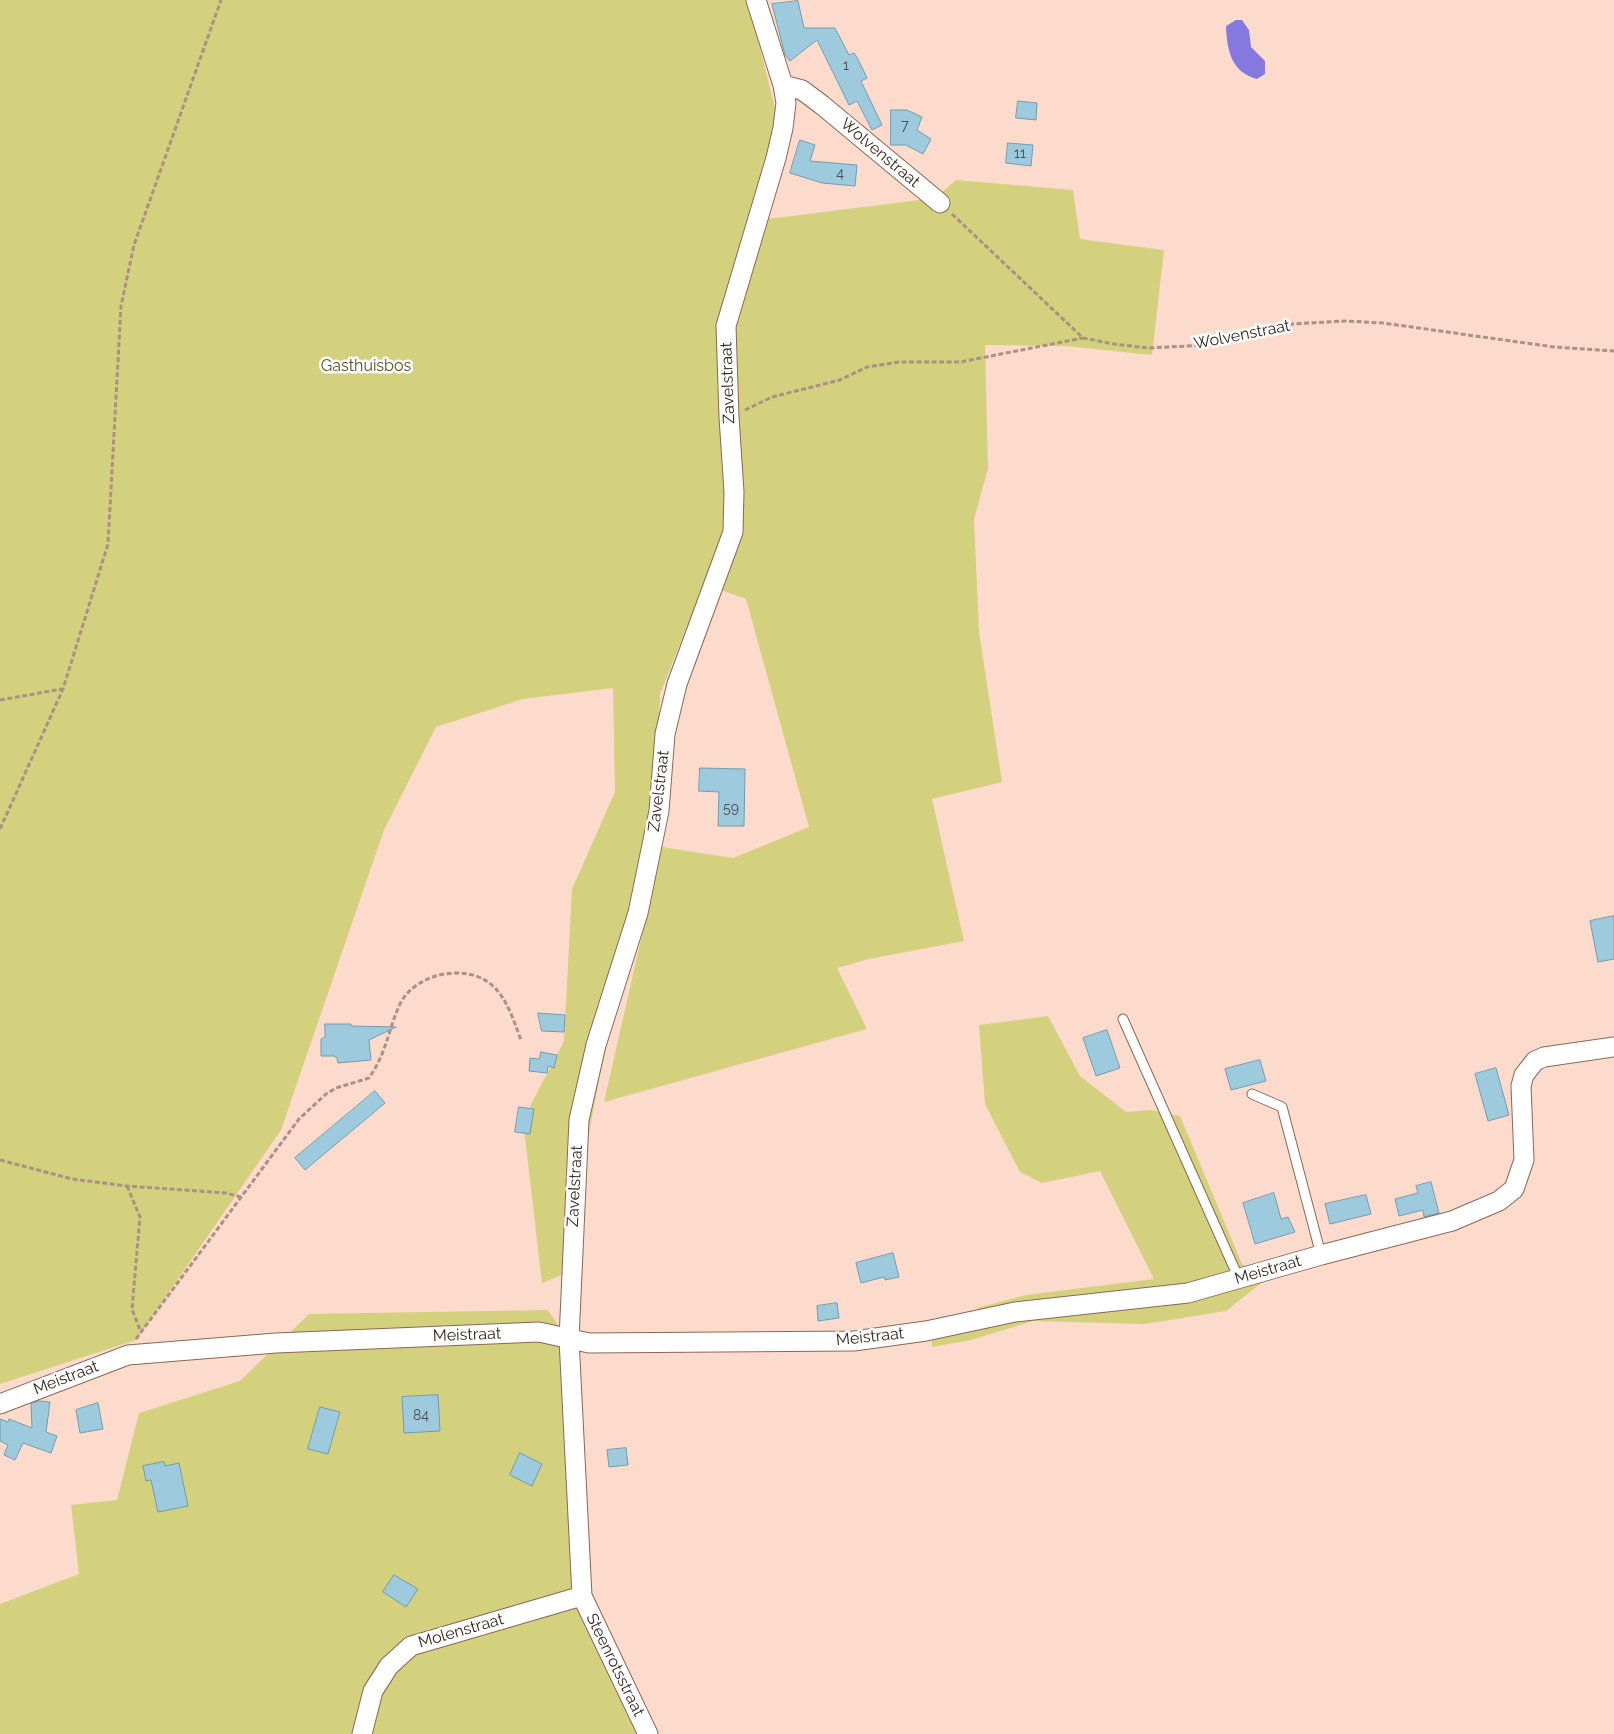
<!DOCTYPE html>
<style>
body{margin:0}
canvas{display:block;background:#fddbcc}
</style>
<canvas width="1614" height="1734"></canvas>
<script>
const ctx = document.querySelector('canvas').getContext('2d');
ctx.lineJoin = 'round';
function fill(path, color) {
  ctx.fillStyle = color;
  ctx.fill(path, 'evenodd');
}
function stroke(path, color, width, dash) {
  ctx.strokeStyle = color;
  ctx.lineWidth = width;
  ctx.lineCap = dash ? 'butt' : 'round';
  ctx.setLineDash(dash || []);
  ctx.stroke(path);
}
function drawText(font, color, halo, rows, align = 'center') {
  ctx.font = font + ' Raleway,sans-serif';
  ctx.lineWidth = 5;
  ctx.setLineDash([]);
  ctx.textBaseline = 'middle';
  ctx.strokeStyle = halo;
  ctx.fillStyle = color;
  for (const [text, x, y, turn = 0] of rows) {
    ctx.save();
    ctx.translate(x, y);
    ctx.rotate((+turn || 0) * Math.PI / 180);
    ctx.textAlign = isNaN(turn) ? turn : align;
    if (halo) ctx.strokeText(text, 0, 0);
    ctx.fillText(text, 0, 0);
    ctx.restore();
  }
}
fill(new Path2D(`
 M0,0H748L777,116L752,221L935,198L956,180L1073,190L1080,239L1164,250L1152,355L1065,346L985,345L988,469L974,519L979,632L1002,782L932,799L964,941L869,959L837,968L867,1029L604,1102L662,847L733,858L809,827L746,599L704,584L660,694L656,803L638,910L599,1080L570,1235L574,1270L542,1283L523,1120L564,1041L572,889L615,792L613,688L523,699L436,727L384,830L281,1130L136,1340L0,1384Z
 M1048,1016L1080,1076L1126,1112L1151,1110L1180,1116L1242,1264L1269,1277L1226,1311L1145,1324L1033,1321L971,1340L932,1347V1332L982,1323L977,1308L1026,1295L1154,1279L1100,1171L1042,1183L1020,1172L985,1104L979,1025Z
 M548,1310L562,1331L575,1593L402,1643L358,1734H0V1604L79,1574L71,1505L117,1500L139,1413L240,1381L309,1314Z
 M579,1604L639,1734H373L381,1689L412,1654Z`), '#d4d17e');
fill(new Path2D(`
 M1236,20H1242L1249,30L1251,47L1265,61V74L1257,79C1231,72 1227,50 1226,26Z`), '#8579df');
const building = new Path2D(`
 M798,1L804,28H835L849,55L854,53L858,59L867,78L861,81L882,125L872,130L857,101L849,105L817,40L790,61L785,55L772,4Z
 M1018,101L1037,103L1036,120L1016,118Z
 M891,110H907L922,117L917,130L931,139L923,154L906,145H891Z
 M800,140L815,145L810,161L857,165L855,186L822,183L790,173Z
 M1008,143L1033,145L1031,166L1006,163Z
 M700,768L745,769L744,826H718L719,792L699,791Z
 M1614,916V959L1598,962L1590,921Z
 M538,1013L565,1015L564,1032L542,1031Z
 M325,1024H351V1026L396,1027L369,1040L371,1060L338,1063L337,1058L334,1056H321V1039L325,1037Z
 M1107,1030L1120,1068L1096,1076L1083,1038Z
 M541,1052L557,1055L554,1068L548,1066L547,1073L529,1071L530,1058L539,1059Z
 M1260,1060L1266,1081L1231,1090L1225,1069Z
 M1496,1068L1509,1115L1488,1121L1475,1074Z
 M375,1091L385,1103L305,1170L295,1158Z
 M519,1107L534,1109L530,1134L515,1132Z
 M1431,1182L1439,1213L1424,1217L1423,1210L1399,1216L1395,1199L1418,1193L1416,1186Z
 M1274,1193L1281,1219L1288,1217L1295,1232L1255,1244L1243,1203Z
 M1366,1195L1371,1214L1330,1224L1325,1204Z
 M893,1253L899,1277L885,1280L884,1277L861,1283L856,1263Z
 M837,1303L839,1318L818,1321L817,1306Z
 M438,1395L440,1431L404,1433L402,1397Z
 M39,1401L50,1402L46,1432L57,1436L51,1453L23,1443L15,1460L4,1455L8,1445L0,1441V1419L8,1422L9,1419L32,1428L31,1404Z
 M98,1403L103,1429L80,1433L76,1410Z
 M320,1407L340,1412L328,1454L308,1449Z
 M626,1448L628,1465L609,1467L607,1450Z
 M520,1453L542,1464L532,1486L510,1475Z
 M164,1462L165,1466L179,1463L188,1506L158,1512L151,1480L146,1481L143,1466Z
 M394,1575L418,1589L406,1607L383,1592Z`);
fill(building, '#9dcadd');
stroke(building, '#719caf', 1);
const lane = new Path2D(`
 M1123,1019L1239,1279
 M1252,1094L1282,1107L1321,1255`);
const street = new Path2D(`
 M783,85L802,90L822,105L940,203
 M0,1404L128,1355L276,1343L539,1332L589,1343L854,1341L926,1331L1015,1312L1188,1293L1321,1255L1452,1221L1499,1201L1514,1189L1524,1160L1521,1086L1524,1075L1535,1061L1544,1057L1614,1047
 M362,1734L373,1691L389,1666L411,1646L582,1596
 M648,1734L582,1596L569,1339L579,1120L596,1045L638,913L659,811L665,734L677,684L733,532L734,492L729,417L726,326L776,158L783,128L786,103L783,85L756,0`);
stroke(lane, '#8b6655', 11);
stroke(street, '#8b6655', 21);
stroke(new Path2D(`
 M952,214L1083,338L1114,344L1148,348L1207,345L1255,331L1292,324L1345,321L1383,323L1554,347L1614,351
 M745,410L772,397L840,380L867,367L899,362H960L1083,338
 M0,700L62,689
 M0,829L63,689L108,544L121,306L134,245L221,0
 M0,1160L72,1179L127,1186L226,1193L241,1197
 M127,1186L140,1217L132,1309L140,1330
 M136,1339L299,1119L326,1094L336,1088L369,1078C387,1052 388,1030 400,1004C415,973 467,962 493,986C508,1000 514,1022 521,1040`), '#ab9084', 3, [5, 2.5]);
stroke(lane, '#fff', 9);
stroke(street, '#fff', 19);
drawText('14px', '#4e4e4d', null, [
 ["1",846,66],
 ["7",905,126],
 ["11",1020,154],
 ["4",840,174],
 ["59",731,809],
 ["84",421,1416]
]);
drawText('16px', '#34251d', '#fff', [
 ["Wolvenstraat",880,153,40],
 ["Wolvenstraat",1242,335,-11],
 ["Zavelstraat",728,383,-92],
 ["Zavelstraat",659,791,-83],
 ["Zavelstraat",575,1186,-87],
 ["Meistraat",1268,1270,-16],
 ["Meistraat",467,1335,-2],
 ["Meistraat",870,1337,-6],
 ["Meistraat",66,1378,-21],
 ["Molenstraat",461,1631,-16],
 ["Steenrotsstraat",615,1665,64]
]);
drawText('16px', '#555320', '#fff', [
 ["Gasthuisbos",366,366]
]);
</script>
